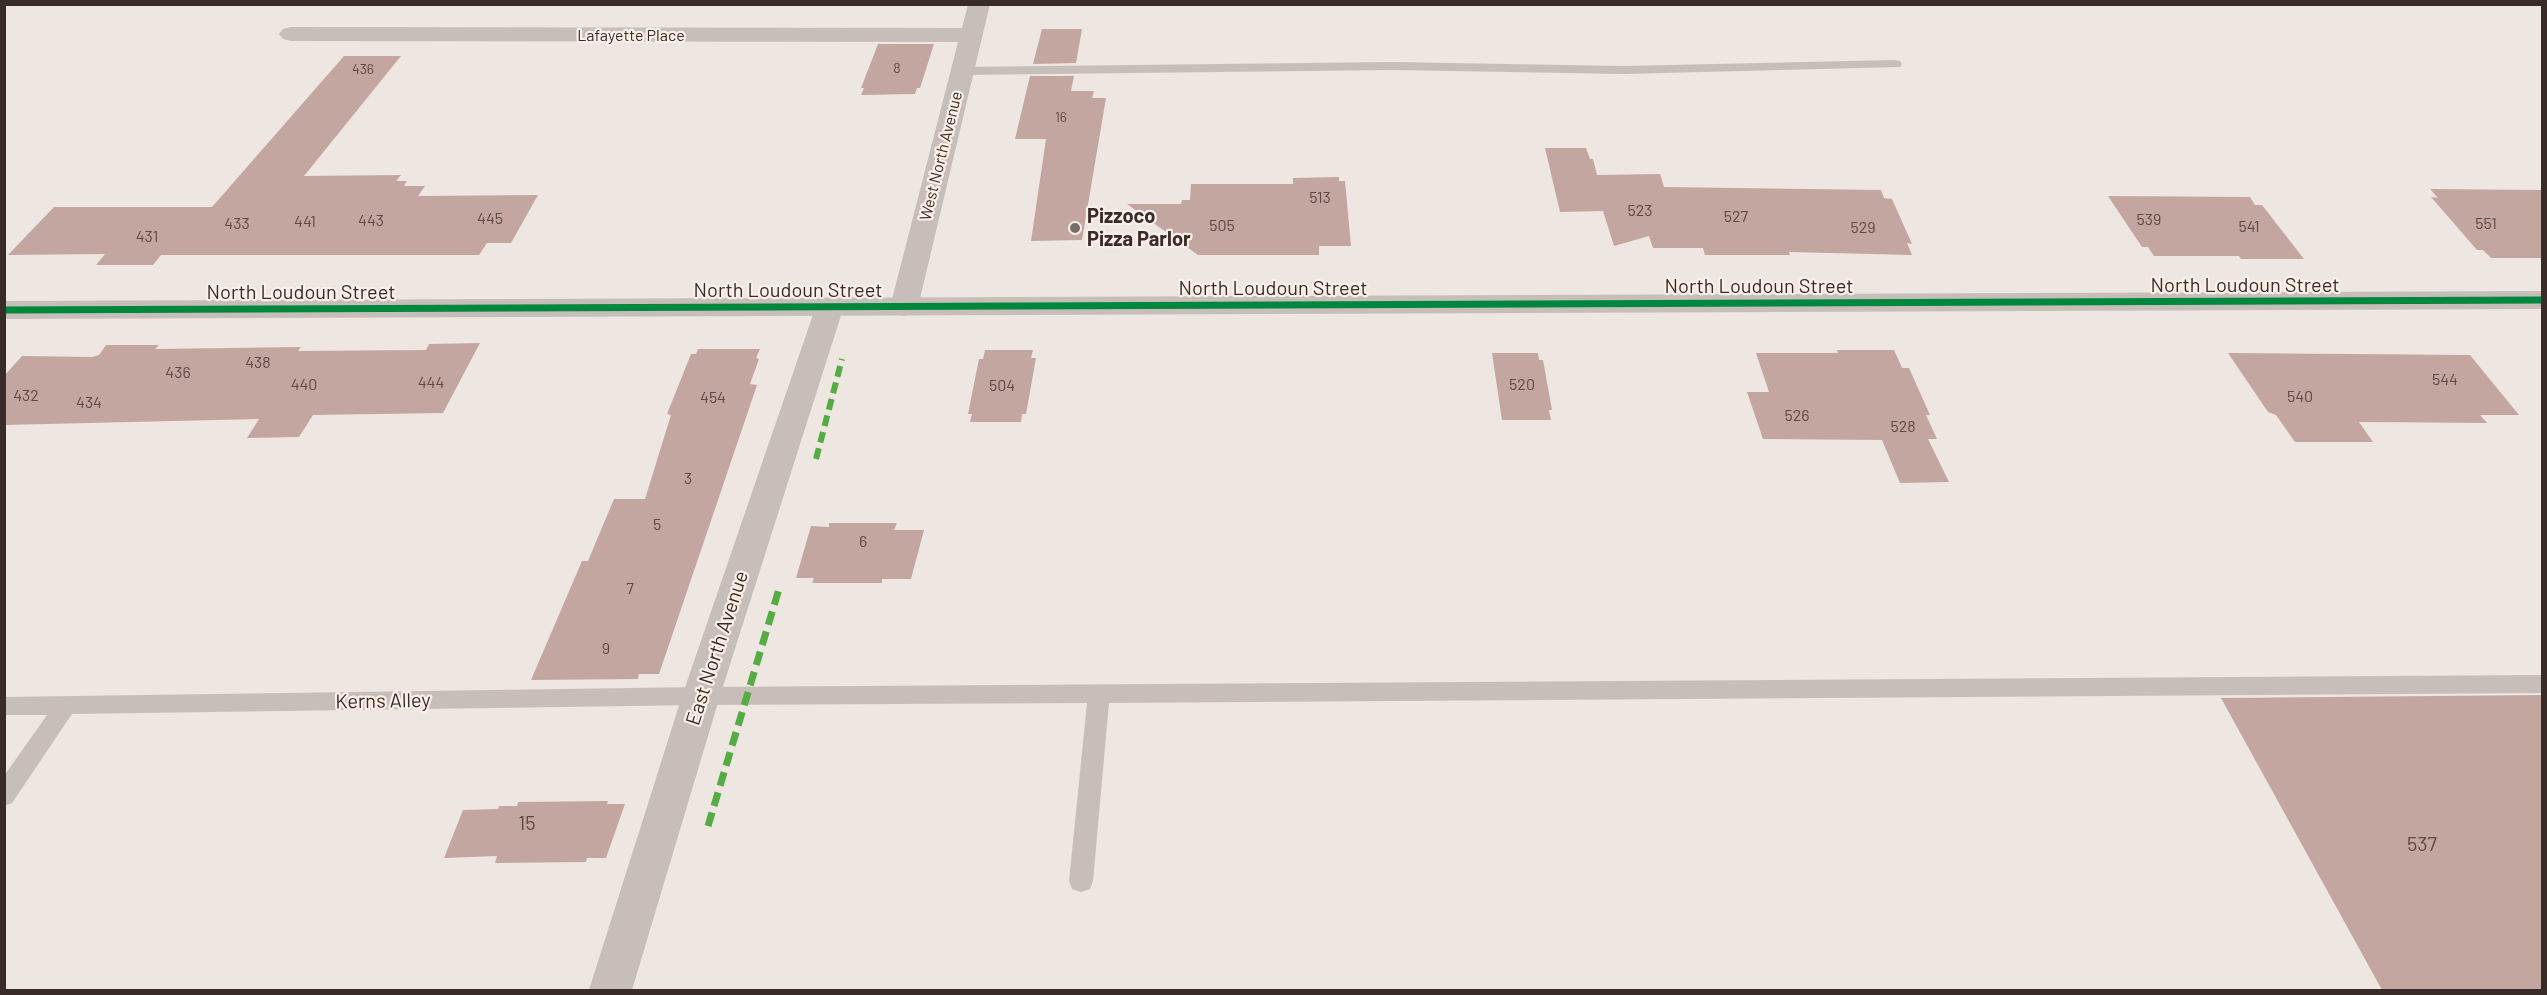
<!DOCTYPE html>
<style>
body{margin:0}
#map{position:relative;width:2547px;height:995px;overflow:hidden;background:#eee6e0;font-family:Barlow,sans-serif}
canvas{display:block}
.frame{position:absolute;inset:0;border:6px solid #392b27;pointer-events:none}
</style>
<div id="map">
<canvas width="2547" height="995"></canvas>
<div class="frame"></div>
</div>
<script>
const ctx = document.querySelector('canvas').getContext('2d');
ctx.lineJoin = 'round';
function fill(path, color) {
  ctx.fillStyle = color;
  ctx.fill(path, 'evenodd');
}
function stroke(path, color, width, dash) {
  ctx.strokeStyle = color;
  ctx.lineWidth = width;
  ctx.lineCap = dash ? 'butt' : 'round';
  ctx.setLineDash(dash || []);
  ctx.stroke(path);
}
function drawText(font, color, halo, rows, align = 'center') {
  ctx.font = font + ' Barlow,sans-serif';
  ctx.lineWidth = 4.5;
  ctx.setLineDash([]);
  ctx.textBaseline = 'middle';
  ctx.strokeStyle = halo;
  ctx.fillStyle = color;
  for (const [text, x, y, turn = 0] of rows) {
    ctx.save();
    ctx.translate(x, y);
    ctx.rotate((+turn || 0) * Math.PI / 180);
    ctx.textAlign = isNaN(turn) ? turn : align;
    if (halo) ctx.strokeText(text, 0, 0);
    ctx.fillText(text, 0, 0);
    ctx.restore();
  }
}
fill(new Path2D(`
 M1042,29H1082L1076,63L1033,64Z
 M878,44H934L920,88H917L915,94L861,95L864,88H861Z
 M344,56H401L304,176L401,175L396,181H407L404,186H425L418,196L538,195L511,243H487L479,255H161L153,265H96L105,254L8,255L54,207H212Z
 M1030,76H1074L1071,91H1094L1092,98H1106L1082,240L1031,241L1046,139H1015Z
 M1545,148H1586L1590,159H1593L1597,175L1660,174L1664,187L1881,190L1884,198L1892,199L1912,244L1907,243L1912,255L1789,252L1790,255H1705L1703,248H1653L1649,236L1614,246L1603,211L1560,212Z
 M1339,177V181H1345L1351,246H1319V255H1198L1127,204H1181L1182,200H1190L1191,184H1293V178Z
 M2430,189L2542,190V258H2491L2483,250H2477L2431,197L2438,198Z
 M2108,196L2250,197L2255,205H2262L2304,259H2241L2239,256H2154L2148,247H2142Z
 M480,343L443,413L313,415L299,437L247,438L259,419L4,425V376L22,356L92,357L99,355L106,345H159L155,349L301,347L298,351L426,350L429,344Z
 M698,349H760L756,358L759,359L750,384L757,385L659,674H639L638,679L531,680L582,561H588L614,499H645L671,415L667,414L691,354H696Z
 M985,350H1033L1031,358H1036L1026,414H1022L1021,422H970L972,414H968L979,359H983Z
 M1837,350H1894L1902,368H1909L1930,415H1926L1937,439H1928L1949,482L1900,483L1882,440L1763,439L1747,392H1769L1756,353H1838Z
 M1492,353H1538L1539,360H1543L1552,410H1549L1551,420H1502Z
 M2228,353L2470,355L2519,415H2480L2487,423L2359,422L2373,442H2295L2276,415L2268,412Z
 M829,523H897L894,530H924L911,579H882V583H812L814,578H796L811,526L829,527Z
 M2542,695V990H2382L2221,698Z
 M608,801L607,804H625L606,858H587L586,862L495,863L497,856L444,858L463,810L498,809L499,806H517L518,802Z`), '#c4a6a0');
fill(new Path2D(`
 M1895,60L1900,61L1902,64L1900,67L1624,74L1392,70L961,75L954,71L961,67L1392,62L1624,66Z
 M2542,675V693L1109,703L1093,881L1090,889L1081,892L1072,889L1069,881L1087,703L701,705L72,714L12,803L4,806V776L47,715H4V697L701,687Z`), '#c8beb9');
fill(new Path2D(`
 M968,4H990L918,307L914,314L904,316L894,314L890,307L958,42L291,41L283,39L279,34L283,29L291,27L962,28Z
 M830,297L840,299L844,306L720,696L632,990H589L682,696L816,306L820,299Z`), '#c8beb9');
fill(new Path2D(`
 M2542,291V309L4,319V301Z`), '#c8beb9');
stroke(new Path2D(`
 M816,459L842,359`), '#55ab44', 6, [11, 6]);
stroke(new Path2D(`
 M708,826L779,589`), '#55ab44', 7, [14, 7]);
stroke(new Path2D(`
 M4,310L2542,300`), '#00873e', 7);
for (const [x, y, r, color] of [
 [1075,228,6,"#786c68"]
]) {
  const dot = new Path2D();
  dot.arc(x, y, r, 0, 2 * Math.PI);
  ctx.fillStyle = color;
  ctx.fill(dot);
  stroke(dot, '#fbf0e7', 2);
}
drawText('14px', '#5c4a45', null, [
 ["8",897,68],
 ["436",363,69],
 ["16",1061,117]
]);
drawText('16px', '#392b27', '#fbf0e7', [
 ["Lafayette Place",631,36],
 ["West North Avenue",941,156,-76]
]);
drawText('16px', '#5c4a45', null, [
 ["513",1320,198],
 ["523",1640,211],
 ["527",1736,217],
 ["445",490,219],
 ["539",2149,220],
 ["443",371,221],
 ["441",305,222],
 ["433",237,224],
 ["551",2486,224],
 ["505",1222,226],
 ["541",2249,227],
 ["529",1863,228],
 ["431",147,237],
 ["438",258,363],
 ["436",178,373],
 ["544",2445,380],
 ["444",431,383],
 ["440",304,385],
 ["520",1522,385],
 ["504",1002,386],
 ["432",26,396],
 ["540",2300,397],
 ["454",713,398],
 ["434",89,403],
 ["526",1797,416],
 ["528",1903,427],
 ["3",688,479],
 ["5",657,525],
 ["6",863,542],
 ["7",630,589],
 ["9",606,649]
]);
drawText('bold 20px', '#392b27', '#fbf0e7', [
 ["Pizzoco",1087,216],
 ["Pizza Parlor",1087,239]
], 'left');
drawText('20px', '#392b27', '#fbf0e7', [
 ["North Loudoun Street",2245,285],
 ["North Loudoun Street",1759,286],
 ["North Loudoun Street",1273,288],
 ["North Loudoun Street",788,290],
 ["North Loudoun Street",301,292],
 ["East North Avenue",717,648,-72],
 ["Kerns Alley",383,701,-1]
]);
drawText('20px', '#5c4a45', null, [
 ["15",527,823],
 ["537",2422,844]
]);
</script>
